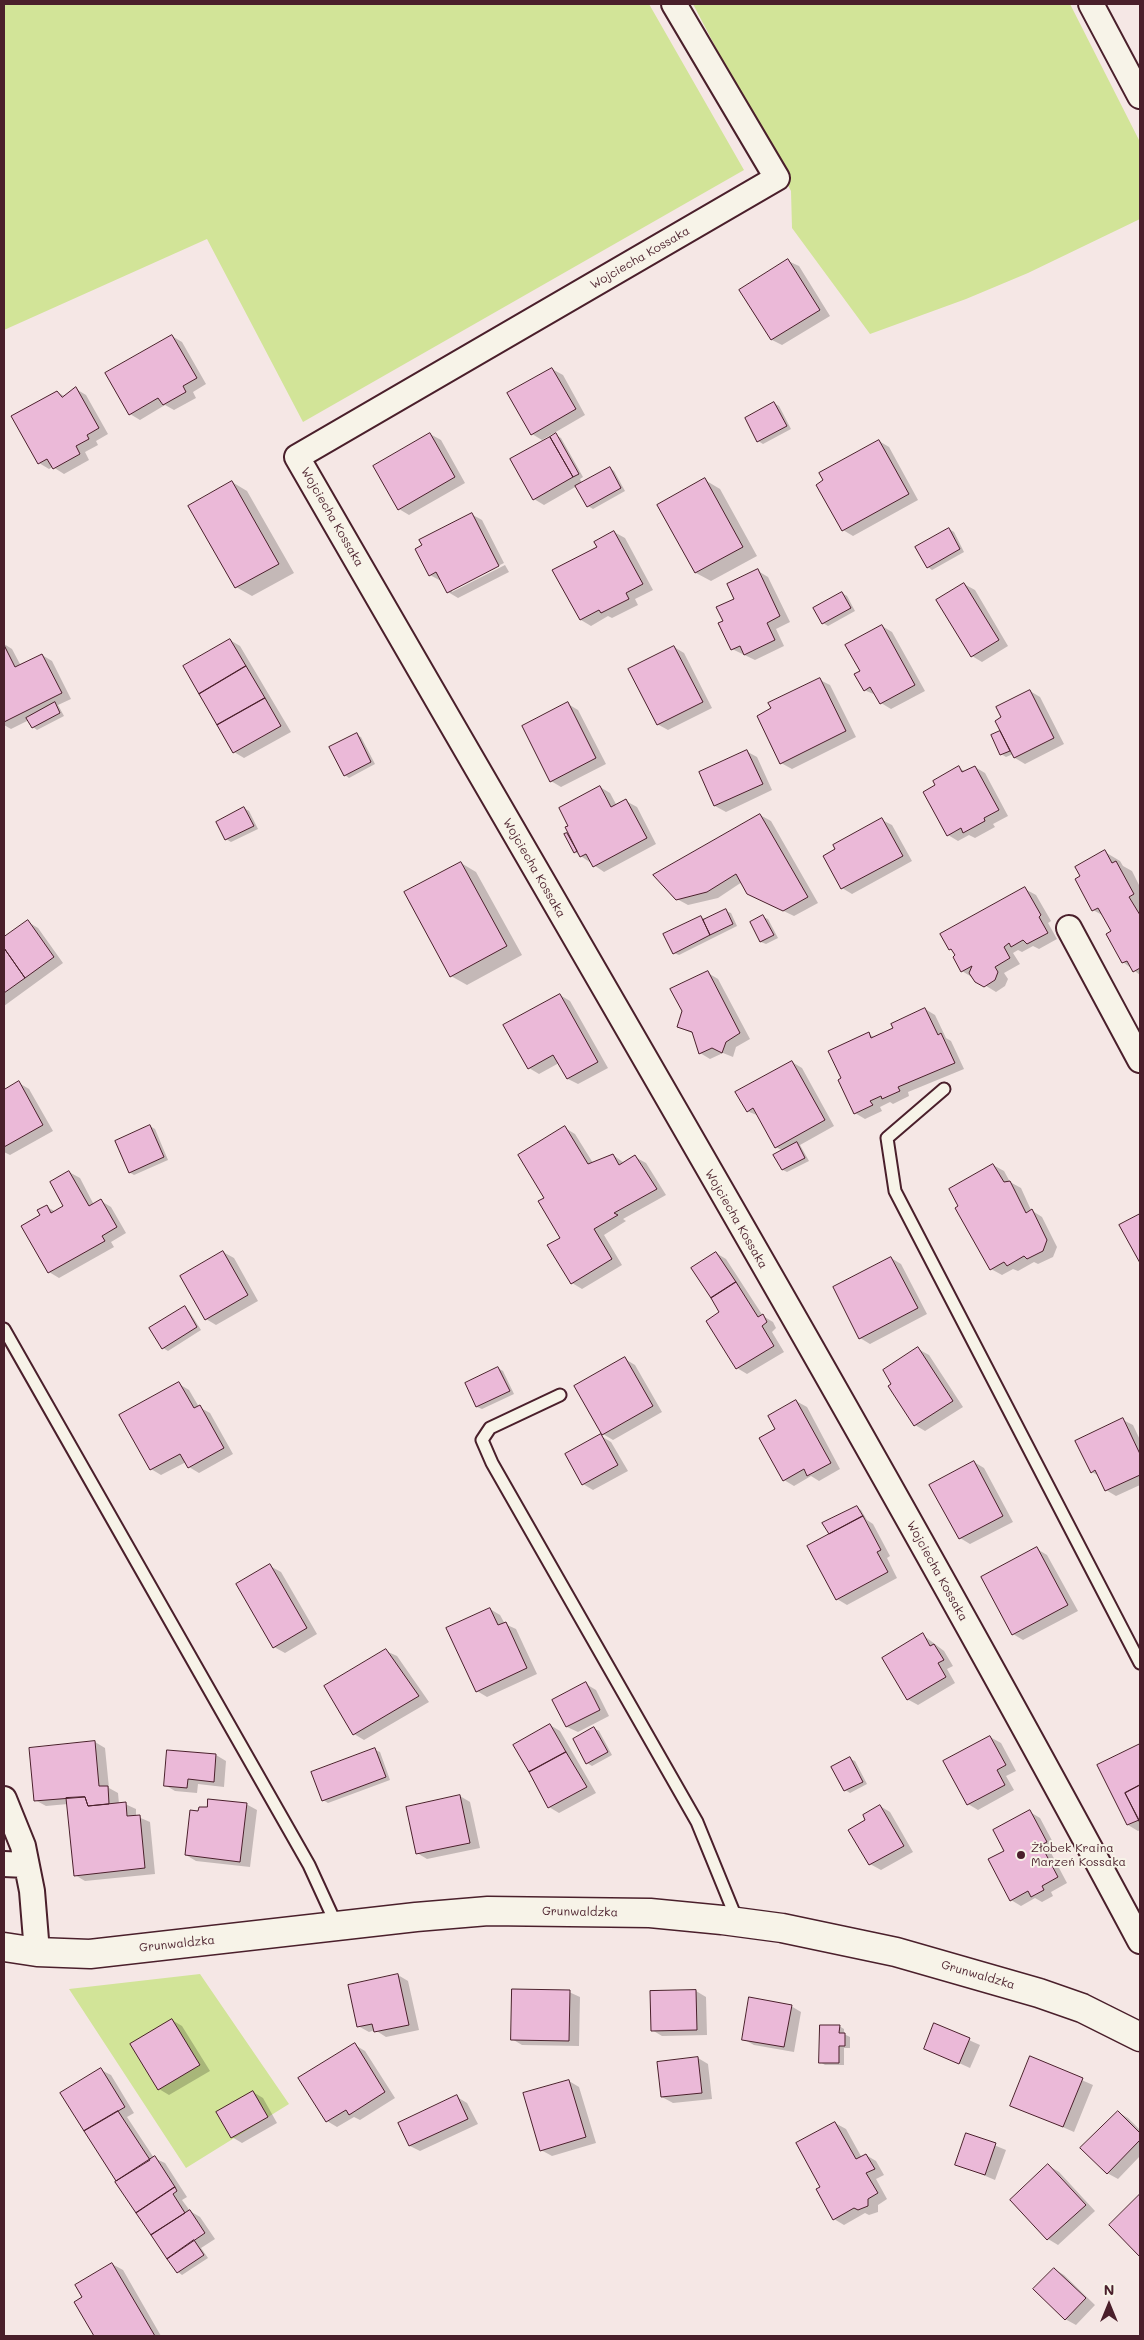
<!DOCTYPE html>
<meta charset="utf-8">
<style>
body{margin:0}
#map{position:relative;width:1144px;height:2340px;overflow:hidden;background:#f5e7e5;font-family:Mali,sans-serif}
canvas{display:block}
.frame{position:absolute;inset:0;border:5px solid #4a1f2b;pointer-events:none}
.north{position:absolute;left:1084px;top:2280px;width:50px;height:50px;-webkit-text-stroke:4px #f7f3e8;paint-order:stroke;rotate:0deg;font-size:14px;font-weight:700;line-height:20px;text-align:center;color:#4a1f2b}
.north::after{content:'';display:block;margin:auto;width:18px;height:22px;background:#4a1f2b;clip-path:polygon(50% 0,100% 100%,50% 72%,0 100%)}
</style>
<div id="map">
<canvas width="1144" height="2340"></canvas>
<div class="frame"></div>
<div class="north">N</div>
</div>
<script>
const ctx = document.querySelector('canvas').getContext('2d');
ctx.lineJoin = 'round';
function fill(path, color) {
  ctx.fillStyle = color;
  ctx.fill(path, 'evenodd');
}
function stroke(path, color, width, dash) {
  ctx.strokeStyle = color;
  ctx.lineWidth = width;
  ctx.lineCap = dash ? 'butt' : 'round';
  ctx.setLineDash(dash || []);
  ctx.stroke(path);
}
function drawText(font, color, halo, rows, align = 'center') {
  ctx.font = font + ' Mali,sans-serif';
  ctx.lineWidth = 4;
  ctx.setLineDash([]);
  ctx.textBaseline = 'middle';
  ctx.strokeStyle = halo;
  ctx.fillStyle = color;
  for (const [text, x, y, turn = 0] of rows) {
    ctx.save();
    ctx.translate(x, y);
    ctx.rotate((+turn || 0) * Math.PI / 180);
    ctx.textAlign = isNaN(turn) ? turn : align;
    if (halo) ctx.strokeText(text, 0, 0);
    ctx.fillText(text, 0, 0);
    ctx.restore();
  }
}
fill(new Path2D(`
 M4,4H649L744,170L303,422L207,239L4,330Z
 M693,4H1070L1140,142V219L1028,273L966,299L870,334L792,228L791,191Z
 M200,1974L289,2104L186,2168L69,1989Z`), '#d2e498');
fill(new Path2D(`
 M788,261L799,266L830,316L782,345L772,340L741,290Z
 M172,336L182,342L206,384L193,392L196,398L174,410L165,405L140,420L130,414Z
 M552,369L563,375L585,415L542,440L532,434Z
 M76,389L86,395L108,434L96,441L98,445L85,452L89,460L64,474L53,467L49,469L39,463L57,392L64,396Z
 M774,403L779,406L791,429L763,444L758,441Z
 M430,434L441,440L465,483L409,515L399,509Z
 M556,435L561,438L583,477L580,479L582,483L610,468L614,471L625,491L593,509L588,506L577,486L544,505L534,499Z
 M879,441L889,447L918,500L853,536L843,530L825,481Z
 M705,480L720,489L757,556L711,581L696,573Z
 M232,482L247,491L294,573L252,596L236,587Z
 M471,514L482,520L504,563L452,589V592L505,565L509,572L458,598L448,592L441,581L430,575Z
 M949,529L954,532L964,552L932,570L928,567Z
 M614,532L625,538L653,590L635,599L638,605L612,618L608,616L591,626L581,620L598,547Z
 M758,571L768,577L790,622L776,629L784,646L755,660L732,649L736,599Z
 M964,584L975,590L1008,646L982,662L972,656Z
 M842,593L847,596L855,611L828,626L823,623Z
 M882,626L892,632L925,691L891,709L881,703L876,695L864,690L862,671Z
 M230,640L240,646L291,732L244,758L234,752Z
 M4,644L12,649L21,666L42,655L52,661L71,699L58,705L64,716L37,730L33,727L29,720L11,729L4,725Z
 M674,647L684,653L712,708L668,730L657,724Z
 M820,680L830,685L856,737L792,769L781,763Z
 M1030,691L1040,697L1064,744L1025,764L1015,758L1013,754L1006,757L1001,754L992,735L1002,732L1003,718Z
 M568,704L578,710L606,764L561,787L551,781Z
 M356,735L361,737L375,764L349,778L345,775Z
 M746,751L757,757L772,790L726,812L715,806L700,773Z
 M975,767L985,773L1008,816L993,824L995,827L975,838L969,835L958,841L948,835L937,785L959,768L966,772Z
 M600,787L610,793L617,806L626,801L637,807L656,844L604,872L575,852L567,834L571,836Z
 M244,808L249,811L258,829L231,842L226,839L217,822Z
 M760,815L771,821L818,903L794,916L748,894L742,882L718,898L688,905L677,899Z
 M882,820L892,825L912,861L852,894L842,888L824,856Z
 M1105,852L1120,861L1123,866L1132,871L1140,887V975L1123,962L1113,932L1104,916L1093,910Z
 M461,863L476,872L522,955L467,985L451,976Z
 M1025,889L1036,895L1051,921L1048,923L1057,939L1039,949L1033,946L1022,952L1018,950L1013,953L1020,964L1004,973L1008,979L1005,986L996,992L962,971L955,952L950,949Z
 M726,911L731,913L737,926L679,955L674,953L700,917L706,920Z
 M763,917L768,919L778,938L766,944L761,942L752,923Z
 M28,922L38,928L63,963L4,1006V939Z
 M708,973L718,979L750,1039L736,1047L733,1057L723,1053L710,1059L700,1053L694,1034L678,1027Z
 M560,995L570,1001L608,1068L578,1084L568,1079L559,1063L539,1074L529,1068Z
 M925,1009L935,1015L946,1038L951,1041L964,1069L908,1092L909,1096L893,1104L890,1102L880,1107L882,1111L865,1119L855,1113L843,1079L869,1034L875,1038Z
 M792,1062L802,1068L834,1126L800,1145L809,1161L787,1172L783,1170V1151L776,1147L759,1116L747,1111Z
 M19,1083L29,1089L53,1131L10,1155L4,1152V1091Z
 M150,1126L155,1129L168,1160L134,1175L129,1172Z
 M565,1128L575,1134L593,1163L613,1155L624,1163L635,1157L646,1163L666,1195L623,1219L626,1221L604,1235L622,1265L582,1289L572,1283L561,1238L546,1198Z
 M993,1165L1004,1171L1010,1182L1021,1188L1031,1210L1042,1217L1057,1247L1053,1257L1038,1264L1034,1262L1018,1271L1013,1269L1002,1275L991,1269Z
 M69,1172L80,1178L94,1205L101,1201L111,1207L126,1233L111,1242L114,1247L59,1278L49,1272L42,1216L47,1207L56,1212L65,1207Z
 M223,1252L234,1258L258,1301L216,1325L206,1319Z
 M716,1253L726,1259L763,1316L773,1322L776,1328L772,1332L784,1352L747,1374L737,1368L721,1313Z
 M891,1258L901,1264L927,1314L870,1344L860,1338Z
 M185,1308L189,1311L201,1330L168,1351L163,1348Z
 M918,1349L929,1355L963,1407L925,1431L915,1425Z
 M625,1359L635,1365L662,1412L613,1440L603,1434Z
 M498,1368L503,1371L514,1394L482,1409L477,1407L466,1383Z
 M179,1384L189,1390L199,1407L210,1413L233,1454L199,1473L189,1467L186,1462L161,1475L151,1469Z
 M796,1401L807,1407L840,1469L819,1481L811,1476L794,1486L784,1480L777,1430Z
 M1123,1420L1133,1425L1140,1440V1485L1116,1496L1106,1490L1099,1476L1092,1472Z
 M601,1436L611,1442L628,1471L593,1490L583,1484Z
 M974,1462L984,1468L1013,1522L970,1544L960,1538Z
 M857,1507L861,1510L867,1520L873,1524L890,1556L887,1558L897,1578L847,1605L837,1599L832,1534L830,1533Z
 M1037,1549L1047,1555L1078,1611L1023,1640L1013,1634Z
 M270,1566L281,1572L317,1634L285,1653L274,1647Z
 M490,1609L500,1615L505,1624L516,1629L537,1674L487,1697L477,1691Z
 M923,1635L944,1651L953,1666L947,1669L955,1683L918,1705L907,1699Z
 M386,1651L397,1656L429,1702L364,1740L354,1734Z
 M586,1684L596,1690L609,1716L578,1732L567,1727L553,1701Z
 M550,1725L560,1731L596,1793L559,1813L549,1807Z
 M594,1728L599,1731L612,1755L592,1766L587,1763L574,1740Z
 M990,1737L1001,1743L1016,1771L1006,1776L1014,1790L978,1810L968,1804Z
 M95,1742L105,1748L109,1788L118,1793L119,1804H125L136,1809V1816L150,1822L155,1874L85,1881L75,1875L68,1804L46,1806L35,1800Z
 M1140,1745V1830L1138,1831L1128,1825L1099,1765Z
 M375,1750L380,1752L390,1780L328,1803L323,1800Z
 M216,1755L226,1761L224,1787L198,1784L197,1793L175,1791L165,1785Z
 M850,1759L855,1761L867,1784L850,1793L845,1790Z
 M460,1796L470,1802L480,1848L427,1859L417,1853Z
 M246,1804L257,1810L250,1867L196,1861L186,1855L200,1812Z
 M880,1806L890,1812L913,1852L881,1870L870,1864L850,1830L867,1820Z
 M1030,1812L1040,1818L1056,1848L1050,1851L1067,1883L1051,1892L1053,1896L1042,1902L1035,1898L1021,1906L1011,1900L1006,1851Z
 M398,1975L408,1981L419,2030L386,2037L375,2030L369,2032L358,2026Z
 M696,1991L706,1997L707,2035L662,2036L652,2030Z
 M569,1992L580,1997L579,2046L522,2045L512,2039Z
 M791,2006L801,2012L794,2052L754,2045L743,2039Z
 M172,2020L182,2026L210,2071L169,2095L159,2089Z
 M935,2025L980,2045L970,2068L926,2048Z
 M839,2026L844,2029V2034L850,2037V2048H844V2065H825L820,2062Z
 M355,2045L365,2051L395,2098L360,2120L354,2117L337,2127L327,2121Z
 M698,2058L708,2064L712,2099L673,2103L662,2097Z
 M1031,2058L1093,2085L1074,2132L1012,2105Z
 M101,2070L111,2075L134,2113L127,2117L154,2158L165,2163L187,2197L182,2200L190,2211L200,2217L215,2239L201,2248L208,2258L182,2275L178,2272L116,2181L62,2093Z
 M569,2081L579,2087L596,2143L552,2156L541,2150Z
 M253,2092L263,2098L277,2123L242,2143L232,2137Z
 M457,2097L467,2103L478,2124L420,2151L410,2146L400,2124Z
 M1118,2112L1128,2118L1140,2130V2156L1118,2179L1107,2173Z
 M835,2123L846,2129L862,2158L866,2155L876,2161L884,2175L876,2179L887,2199L878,2205V2212L869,2215L865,2213L844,2225L834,2219L822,2187Z
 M967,2134L1006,2150L995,2180L957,2164Z
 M1049,2166L1059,2172L1095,2211L1058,2245L1048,2239L1011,2200Z
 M1140,2196V2255L1111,2225Z
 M112,2264L123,2270L161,2336H96L76,2302L84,2298Z
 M1054,2269L1064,2275L1095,2305L1076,2325L1065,2319Z`), '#0003');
const building = new Path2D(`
 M788,259L820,310L771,340L739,290Z
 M172,335L197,378L183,386L186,392L163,405L158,398L129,415L105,373Z
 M552,368L576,409L531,435L507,393Z
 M76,387L99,428L87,435L89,439L76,446L80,454L53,469L47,459L38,464L11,416L57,391L62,397Z
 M774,402L787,426L757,442L745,418Z
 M430,433L455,477L398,510L373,466Z
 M556,433L579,474L573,477L550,437Z
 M550,437L573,477L533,500L510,459Z
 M879,440L909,494L842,531L816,485L823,480L819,473Z
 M610,467L621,488L587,507L575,486Z
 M705,478L743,547L695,573L657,505Z
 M232,481L279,564L235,588L188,506Z
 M472,513L499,566L447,593L436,572L429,576L415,549L422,545L419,540Z
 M949,528L960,549L927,568L915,547Z
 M614,531L643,584L626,593L629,599L601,613L599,610L580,620L552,570L597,547L594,542Z
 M758,569L780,616L767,623L775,640L744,655L740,646L731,650L718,623L723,621L716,607L734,599L727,584Z
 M964,583L999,640L971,657L936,600Z
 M842,592L851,608L822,624L813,608Z
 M882,625L915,685L880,704L870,687L864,691L854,674L860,671L845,645Z
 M230,639L246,666L199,694L183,666Z
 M4,645L15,667L42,654L62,693L4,722Z
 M674,646L703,702L657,725L628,669Z
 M246,666L265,698L217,725L199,694Z
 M820,678L846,731L780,764L757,716L771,708L768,703Z
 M1030,690L1054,738L1014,758L995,721L1001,717L996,707Z
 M265,698L281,726L233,753L217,725Z
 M55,702L60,713L32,728L26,718Z
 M568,702L596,758L550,782L522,726Z
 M1000,731L1010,751L1000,755L991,735Z
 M357,733L371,762L344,776L329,747Z
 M747,750L763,784L714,806L699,772Z
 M959,766L962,772L975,766L999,810L984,818L985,821L963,833L961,828L947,836L923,792L935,785L933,781Z
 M600,786L611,807L626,799L647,838L593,867L586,854L580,857L565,827L568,826L559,808Z
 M244,807L254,826L225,840L216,822Z
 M760,814L808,897L783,911L747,894L736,874L707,892L676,900L653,875Z
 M882,818L903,856L841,889L823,856L835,849L833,845Z
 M567,833L577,851L574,853L564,834Z
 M1105,850L1112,863L1116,861L1134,894L1129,897L1140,915V968L1133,972L1127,961L1122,963L1106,934L1111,931L1098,908L1092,911L1075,879L1080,876L1075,867Z
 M461,862L507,946L450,977L404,892Z
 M1025,887L1041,915L1039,917L1048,933L1027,944L1023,940L1011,947L1009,943L1004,947L1010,958L995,967L998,972L995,980L984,987L975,982L969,973L972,966L961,972L953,957L955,955L951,949L949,950L940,934Z
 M726,909L733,924L710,935L703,920Z
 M763,915L774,935L760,942L750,922Z
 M701,916L710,935L673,954L663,934Z
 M28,920L54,957L25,978L4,948V937Z
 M4,948L25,978L4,993Z
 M708,971L740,1033L726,1042L722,1053L712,1048L699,1054L692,1032L677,1027L682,1011L670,989Z
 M560,994L598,1062L567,1079L553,1055L528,1069L503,1025Z
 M925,1008L938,1035L941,1033L955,1063L898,1087L900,1091L882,1099L881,1096L870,1101L873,1105L854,1114L838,1080L841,1078L828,1051L869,1032L871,1038L893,1028L891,1024Z
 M792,1061L825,1120L775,1148L753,1108L747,1112L735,1092Z
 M19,1081L43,1125L4,1147V1090Z
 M150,1125L164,1157L129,1173L115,1141Z
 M565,1126L588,1164L613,1154L619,1165L635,1155L657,1189L614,1213L618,1215L594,1229L612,1259L571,1284L547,1245L560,1238L538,1201L544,1198L518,1155Z
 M797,1142L805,1158L782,1170L773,1155Z
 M993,1164L1004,1182L1010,1181L1026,1213L1032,1209L1047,1240L1043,1251L1027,1259L1024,1256L1007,1266L1004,1262L990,1270L955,1208L958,1206L949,1189Z
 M69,1171L89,1206L101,1199L117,1227L102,1236L105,1241L48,1273L21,1226L40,1215L37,1210L47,1205L51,1213L63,1206L50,1182Z
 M1140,1214V1263L1119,1225Z
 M223,1251L248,1295L205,1320L180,1276Z
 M716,1252L736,1282L711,1298L691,1268Z
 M891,1257L918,1308L859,1339L833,1287Z
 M736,1282L758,1317L763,1314L767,1322L762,1326L774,1346L736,1369L706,1321L719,1312L711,1298Z
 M185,1306L197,1327L162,1349L149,1328Z
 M918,1347L953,1401L914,1426L888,1386L891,1384L883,1370Z
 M625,1357L653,1406L602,1435L574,1386Z
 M498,1367L510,1391L476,1407L465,1383Z
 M179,1382L194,1408L200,1405L224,1448L188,1468L180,1454L150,1470L119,1415Z
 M796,1400L831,1463L807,1476L804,1469L783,1481L759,1438L775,1429L768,1416Z
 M1123,1418L1140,1454V1475L1105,1491L1095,1470L1091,1473L1075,1441Z
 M601,1434L618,1465L582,1485L565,1454Z
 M974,1461L1003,1516L959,1539L929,1485Z
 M857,1506L863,1516L829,1534L822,1523Z
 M863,1516L881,1550L877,1552L888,1572L836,1600L807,1546Z
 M1037,1547L1068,1605L1012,1635L981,1577Z
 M270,1564L307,1628L273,1648L236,1584Z
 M490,1608L498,1625L506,1622L527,1668L476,1692L446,1628Z
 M923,1633L930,1646L934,1644L944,1660L938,1663L946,1677L907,1700L882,1658Z
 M386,1649L419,1696L353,1735L324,1686Z
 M586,1682L600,1710L566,1727L552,1700Z
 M550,1724L566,1752L529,1772L513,1745Z
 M594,1727L608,1752L586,1764L573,1739Z
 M990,1736L1006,1765L997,1770L1005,1785L967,1805L943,1761Z
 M95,1741L99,1786H108L109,1804L88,1806L85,1797L34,1801L29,1748Z
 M1140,1744V1785L1125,1793L1139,1820L1127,1825L1097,1765Z
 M375,1748L386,1777L322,1801L311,1772Z
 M167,1750L216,1754L214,1782L188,1779L187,1788L164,1786Z
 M566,1752L587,1787L548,1808L529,1772Z
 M850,1757L863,1782L844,1791L831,1767Z
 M1140,1785V1823L1125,1793Z
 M460,1795L470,1843L416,1854L406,1807Z
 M85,1797L88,1806L126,1802L127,1816L140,1815L145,1868L74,1876L66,1798Z
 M208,1799L247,1803L240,1862L185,1855L190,1810L198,1811L199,1807H207Z
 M880,1805L904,1846L869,1865L848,1830L865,1820L863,1815Z
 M1030,1810L1047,1842L1041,1845L1058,1877L1042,1886L1044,1890L1031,1897L1028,1891L1010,1901L988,1859L1004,1851L993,1830Z
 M398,1974L409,2025L374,2032L372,2024L357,2027L348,1985Z
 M512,1989L570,1990L569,2041L511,2040Z
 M696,1990L697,2030L651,2031L650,1991Z
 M749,1997L792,2005L784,2047L742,2040Z
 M172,2019L200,2065L158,2090L130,2044Z
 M934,2023L970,2038L959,2064L924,2049Z
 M820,2025H840L839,2033H845V2046H839V2063H819Z
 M355,2043L385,2092L349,2115L346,2110L326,2122L298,2078Z
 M1030,2056L1083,2078L1063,2127L1010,2106Z
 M698,2057L702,2093L661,2097L657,2062Z
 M101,2068L125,2107L84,2131L60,2093Z
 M569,2080L586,2137L540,2151L523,2093Z
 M253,2091L268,2117L231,2138L216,2112Z
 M457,2095L468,2119L409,2146L398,2123Z
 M118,2111L150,2160L116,2181L84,2131Z
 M1118,2111L1140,2133V2140L1107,2174L1080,2148Z
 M835,2122L856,2159L866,2154L875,2169L866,2173L878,2193L868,2199V2206L858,2210L854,2208L833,2220L816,2189L820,2187L796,2143Z
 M966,2133L996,2143L985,2175L955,2165Z
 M155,2156L175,2187L136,2213L115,2182Z
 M1048,2164L1086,2205L1047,2240L1010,2200Z
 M175,2187L177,2191L173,2194L185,2213L151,2235L136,2213Z
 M1140,2194V2257L1109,2225Z
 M190,2210L205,2233L167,2259L151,2235Z
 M194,2240L204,2255L177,2273L167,2259Z
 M112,2263L155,2336H94L74,2302L82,2297L75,2285Z
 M1054,2268L1086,2298L1065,2320L1033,2289Z`);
fill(building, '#ebb9d8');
stroke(building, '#4a1f2b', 1);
const service = new Path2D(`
 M944,1089L887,1138L895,1191L1140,1663
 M4,1329L309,1865L337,1926
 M560,1395L490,1428L482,1440L492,1463L697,1822L737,1920`);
const minor = new Path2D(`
 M674,4L777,178L297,457C581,950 872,1440 1140,1941
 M1091,4L1140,96
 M1069,928L1140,1060
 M4,1799L23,1846L32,1891L37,1952
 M4,1864L26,1865`);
const tertiary = new Path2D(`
 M4,1947L37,1952L90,1954L416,1917L488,1911L650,1913L722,1920L782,1928L896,1952L1039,1993L1082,2008L1140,2037`);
stroke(service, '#4a1f2b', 15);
stroke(minor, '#4a1f2b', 28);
stroke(tertiary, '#4a1f2b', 31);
stroke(service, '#f7f3e8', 11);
stroke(minor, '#f7f3e8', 24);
stroke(tertiary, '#f7f3e8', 28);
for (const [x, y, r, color] of [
 [1021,1855,5,"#4a1f2b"]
]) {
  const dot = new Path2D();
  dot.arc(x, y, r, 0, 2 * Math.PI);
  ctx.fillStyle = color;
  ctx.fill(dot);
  stroke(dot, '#f7f3e8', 2);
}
drawText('12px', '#4a1f2b', '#f7f3e8', [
 ["Wojciecha Kossaka",640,258,-30],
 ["Wojciecha Kossaka",332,517,60],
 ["Wojciecha Kossaka",534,868,60],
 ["Wojciecha Kossaka",736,1219,60],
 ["Wojciecha Kossaka",937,1571,61],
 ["Grunwaldzka",580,1912,1],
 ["Grunwaldzka",177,1944,-6],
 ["Grunwaldzka",978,1975,16]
]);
drawText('12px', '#4a1f2b', '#f7f3e8', [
 ["Żłobek Kraina",1031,1848],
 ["Marzeń Kossaka",1031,1862]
], 'left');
</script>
